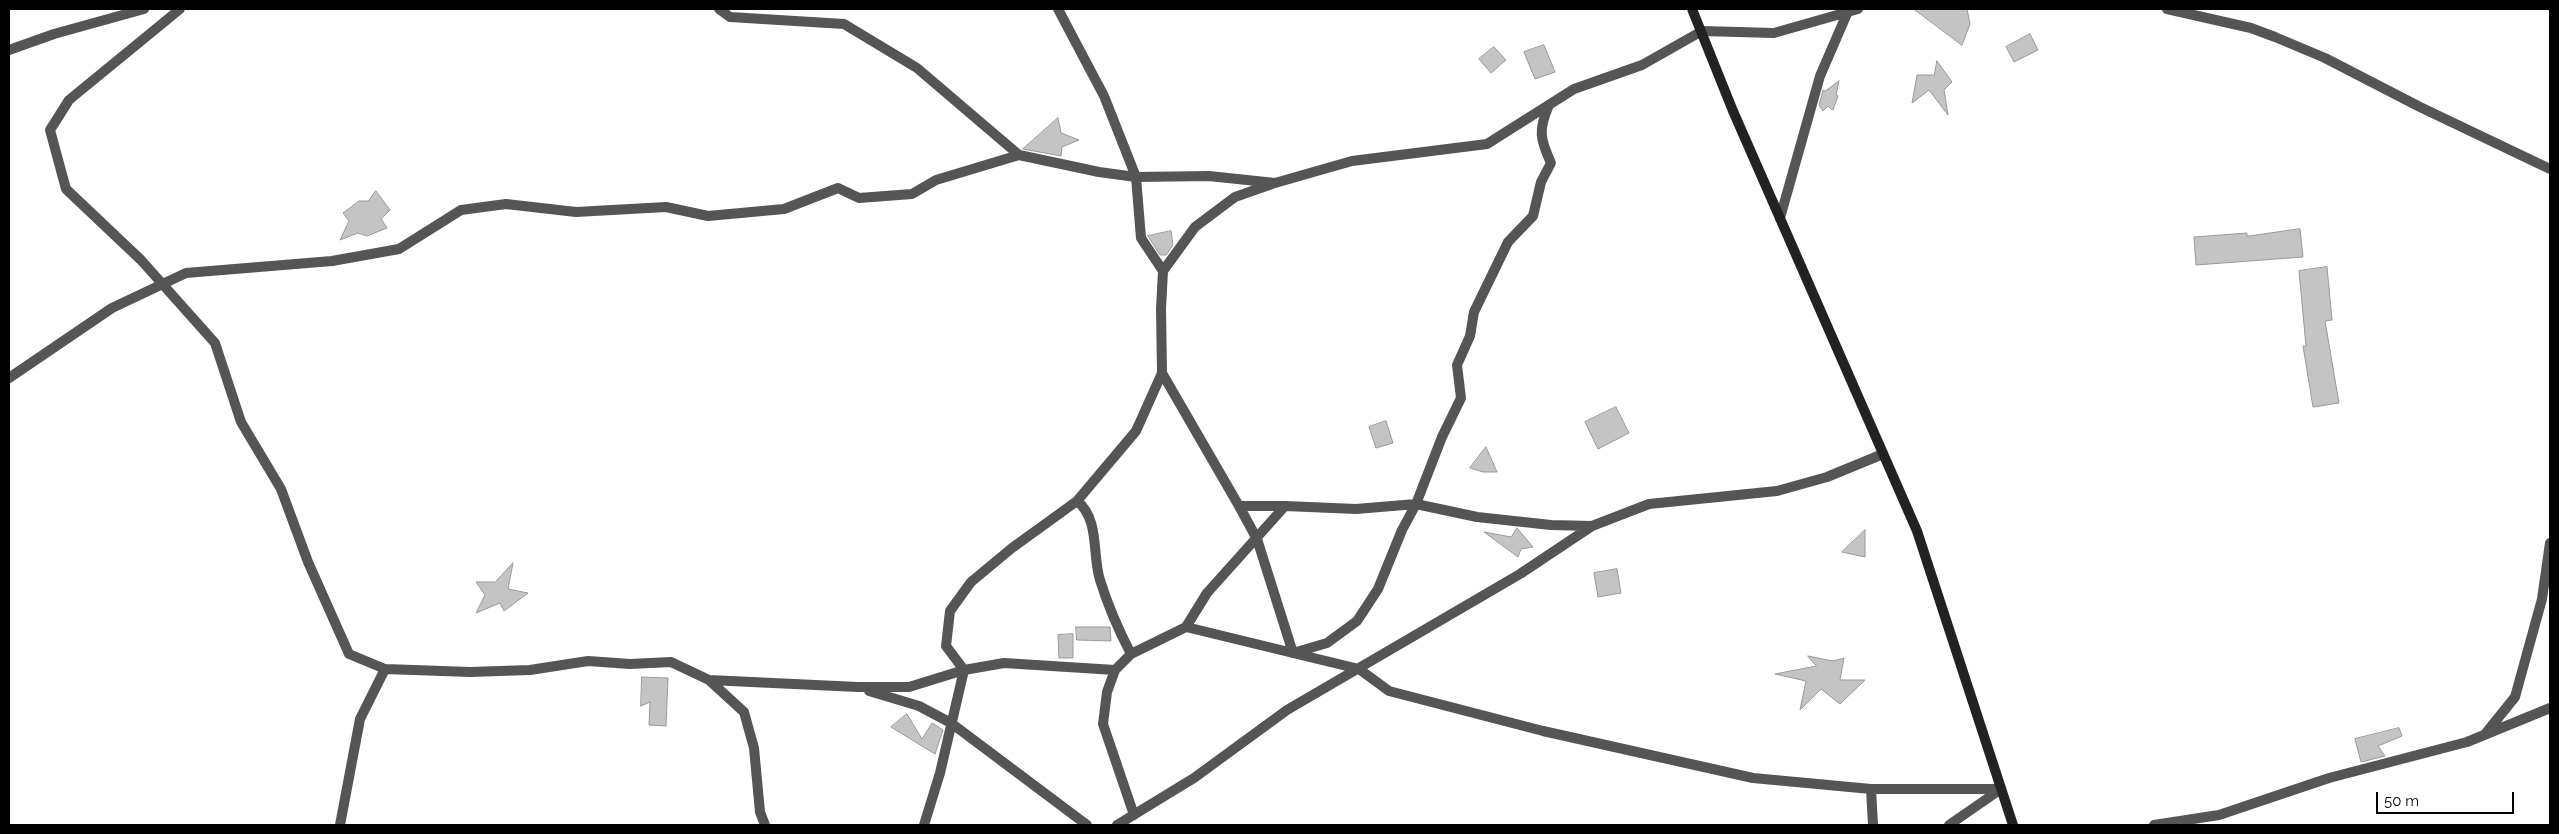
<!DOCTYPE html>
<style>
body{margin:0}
#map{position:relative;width:2559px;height:834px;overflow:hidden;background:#fff;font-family:Raleway,sans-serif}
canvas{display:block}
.frame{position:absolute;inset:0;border:10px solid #000;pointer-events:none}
.scale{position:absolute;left:2376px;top:792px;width:138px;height:22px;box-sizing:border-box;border:2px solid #000;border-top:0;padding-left:6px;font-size:15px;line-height:18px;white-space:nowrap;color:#000;-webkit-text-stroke:4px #fff;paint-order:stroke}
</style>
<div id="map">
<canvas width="2559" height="834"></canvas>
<div class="frame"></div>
<div class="scale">50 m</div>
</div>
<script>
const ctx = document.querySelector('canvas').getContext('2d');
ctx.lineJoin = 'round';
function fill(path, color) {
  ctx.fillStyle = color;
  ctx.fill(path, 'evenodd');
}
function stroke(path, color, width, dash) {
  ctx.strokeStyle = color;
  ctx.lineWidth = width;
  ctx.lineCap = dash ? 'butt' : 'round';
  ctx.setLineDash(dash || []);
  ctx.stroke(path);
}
const building = new Path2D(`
 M1914,9H1967L1970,24L1962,45Z
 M2030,34L2038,50L2014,62L2006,47Z
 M1544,45L1555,72L1535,79L1524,52Z
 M1494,47L1506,60L1491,73L1479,59Z
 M1937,61L1952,82L1944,90L1948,115L1929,90L1912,103L1917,75H1934Z
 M1839,81L1836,95L1838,96L1833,110L1828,106L1823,111L1819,105L1823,90L1825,91Z
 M1058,118L1061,133L1079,140L1062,147L1061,156L1023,149Z
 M376,191L390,210L381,219L387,228L367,236L358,233L340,240L349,221L343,213L359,201H368Z
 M2300,229L2303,257L2196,265L2194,237L2247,233V236Z
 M1171,231L1173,245L1166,255H1160L1148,236Z
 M2327,267L2332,320L2325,321L2339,403L2313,407L2303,346H2306L2299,271Z
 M1616,407L1629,433L1598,449L1585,422Z
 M1386,421L1393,443L1376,448L1369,427Z
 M1486,447L1497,472H1483L1470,468Z
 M1517,528L1533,547L1521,549L1518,557L1484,532L1511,537Z
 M1865,530V557L1842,552Z
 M513,563L508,589L528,593L504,611L500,603L476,613L485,595L476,582H495Z
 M1617,569L1621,593L1598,597L1594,573Z
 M1076,627H1110L1111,641L1077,640Z
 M1073,634V658H1059L1058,635Z
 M1808,656L1833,661L1844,658L1840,680H1865L1840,704L1821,689L1800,710L1806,681L1775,674L1816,666Z
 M642,677L668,678L666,726L649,725L650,702L641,706Z
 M907,714L922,739L932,723L943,730L935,754L891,727Z
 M2399,728L2402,736L2378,746L2385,756L2361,762L2355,739Z`);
fill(building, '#c4c4c4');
stroke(building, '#999', 1);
stroke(new Path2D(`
 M180,9L69,100L50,130L66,189L141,260L215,343L241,422L281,489L308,562L349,654L385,669
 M719,9L730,17L844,24L917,68L1019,155
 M1058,9L1104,96L1136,177L1209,176L1275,183L1352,161L1487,144L1574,89L1642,65L1702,31L1774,33L1858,9
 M2167,9L2251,28L2275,37L2325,58L2420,107L2550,169
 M9,50L54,34L144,9
 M1780,218L1820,76L1849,9
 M1163,271L1195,227L1235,197L1272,184
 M9,378L112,308L186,273L332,261L399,249L461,210L506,204L576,212L666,207L708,216L784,209L838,188L859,198L912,194L936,180L1019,155L1099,172L1136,177L1141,238L1163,271L1161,309L1162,373L1239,506H1285
 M1077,501C1100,519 1092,556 1100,580C1108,606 1119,631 1131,654
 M1239,506L1257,539L1293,653L1327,643L1357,621L1378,589L1402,530L1416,504L1442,437L1461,398L1457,365L1470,336L1474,312L1508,242L1533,216L1541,182L1551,163C1540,139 1538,130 1549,105
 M1186,627L1359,669L1389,691L1543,731L1753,778L1871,789H2001
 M709,680L744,712L754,748L760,812L765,825
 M869,691L919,706L951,723L1087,825
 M2486,733L2515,697L2542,599L2550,543
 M1871,789L1873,825
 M1134,815L1103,724L1107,692L1115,670L1131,654L1186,627L1207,593L1285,506L1356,509L1416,504L1477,517L1551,525L1592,526
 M340,825L360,719L385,669L470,672L530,670L588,661L630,664L671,662L709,680L858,687H909L964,670L1004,663L1115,670
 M924,825L940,773L964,670L946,646L950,611L971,582L1012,548L1077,501L1136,431L1162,373
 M1117,825L1194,778L1287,710L1520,574L1592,526L1649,504L1777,491L1827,477L1883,454
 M1949,825L2001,789
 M2154,825L2219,815L2329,778L2467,742L2550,708`), '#555', 10);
stroke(new Path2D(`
 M1692,9L1733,111L1917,531L2013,825`), '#222', 10);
</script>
